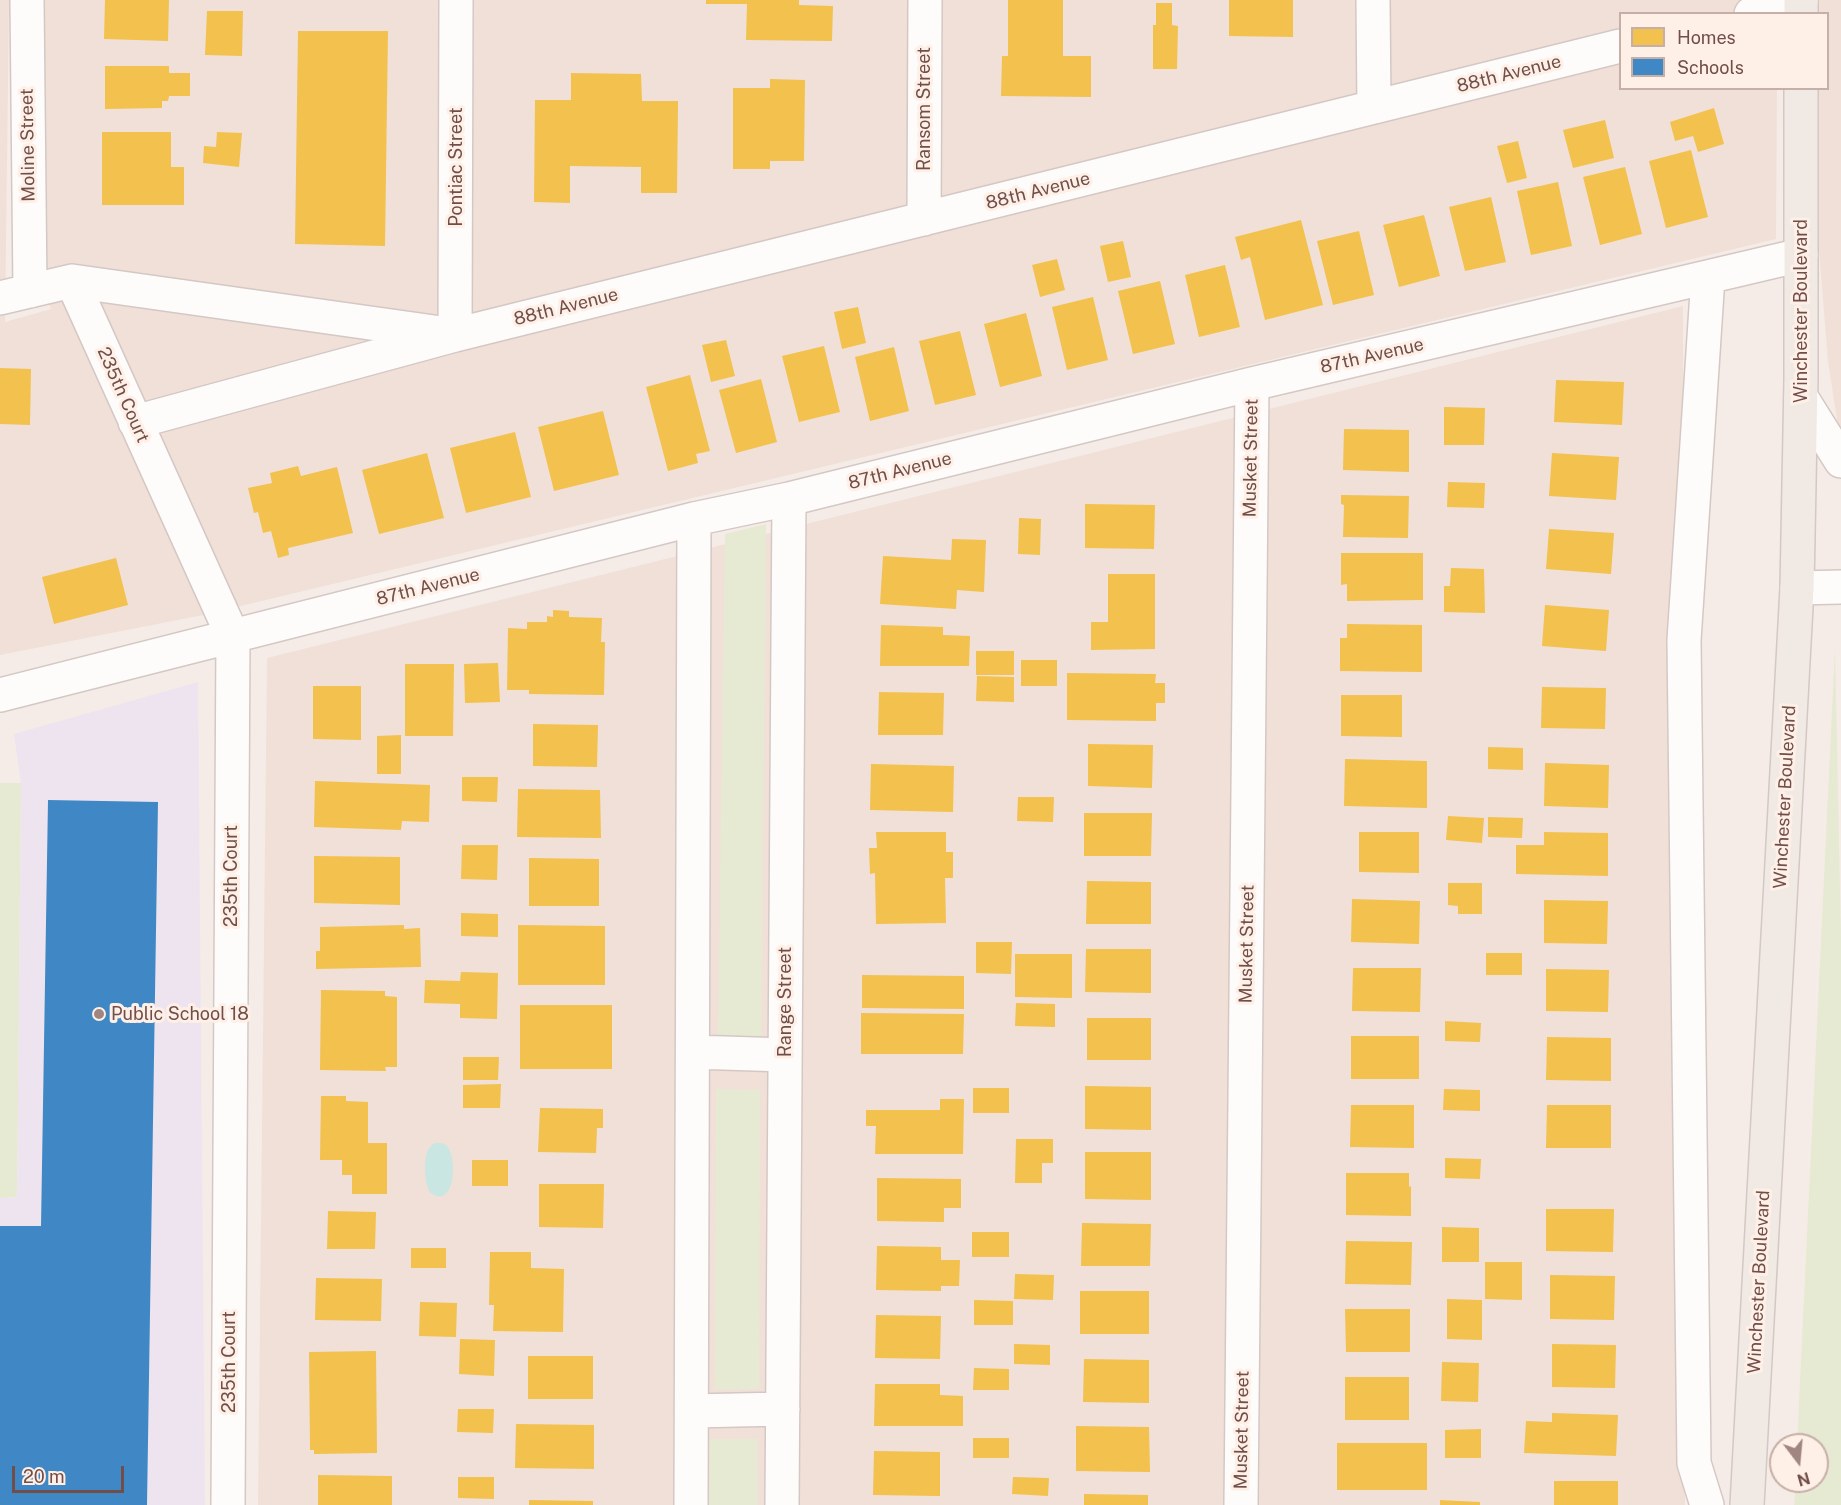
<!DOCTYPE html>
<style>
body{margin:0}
#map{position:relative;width:1841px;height:1505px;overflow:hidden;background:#f5ece7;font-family:"Public Sans",sans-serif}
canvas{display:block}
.legend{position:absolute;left:1619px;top:12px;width:210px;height:78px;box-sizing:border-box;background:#fef0e7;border:2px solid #c6afa8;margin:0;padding:8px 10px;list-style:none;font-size:18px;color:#724e49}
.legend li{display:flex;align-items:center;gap:12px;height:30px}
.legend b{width:30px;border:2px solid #c6afa8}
.north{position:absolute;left:1769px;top:1433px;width:60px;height:60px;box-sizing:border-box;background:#fef0e7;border:2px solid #c6afa8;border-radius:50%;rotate:164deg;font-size:16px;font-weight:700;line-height:24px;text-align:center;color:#724e49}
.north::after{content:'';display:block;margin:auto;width:21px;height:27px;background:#a08580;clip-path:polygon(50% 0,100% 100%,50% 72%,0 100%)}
.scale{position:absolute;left:12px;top:1466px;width:112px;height:27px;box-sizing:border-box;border:3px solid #724e49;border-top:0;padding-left:8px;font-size:18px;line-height:21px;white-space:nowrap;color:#724e49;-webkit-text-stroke:4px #fef0e7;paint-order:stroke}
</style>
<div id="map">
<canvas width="1841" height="1505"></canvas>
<ul class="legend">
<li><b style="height:16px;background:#f2c14e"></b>Homes</li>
<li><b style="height:16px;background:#3f88c5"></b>Schools</li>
</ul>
<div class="north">N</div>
<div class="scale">20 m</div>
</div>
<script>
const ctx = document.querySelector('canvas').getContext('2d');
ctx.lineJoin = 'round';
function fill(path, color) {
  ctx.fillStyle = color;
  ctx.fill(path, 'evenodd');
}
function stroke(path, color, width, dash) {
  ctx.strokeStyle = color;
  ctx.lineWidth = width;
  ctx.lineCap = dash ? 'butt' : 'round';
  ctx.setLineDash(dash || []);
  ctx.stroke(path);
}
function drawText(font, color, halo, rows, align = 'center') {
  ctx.font = font + ' "Public Sans",sans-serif';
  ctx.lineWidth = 6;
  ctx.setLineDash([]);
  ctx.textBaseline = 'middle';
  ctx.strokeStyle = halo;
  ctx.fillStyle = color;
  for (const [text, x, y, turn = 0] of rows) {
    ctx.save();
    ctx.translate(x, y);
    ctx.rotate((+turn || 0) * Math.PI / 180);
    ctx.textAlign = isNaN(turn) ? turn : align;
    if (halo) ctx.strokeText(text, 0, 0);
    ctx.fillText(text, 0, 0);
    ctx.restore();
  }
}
fill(new Path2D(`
 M0,0H9L5,322L51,309L38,272L39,0H1841V446L1828,361L1814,189L1816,89L1828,88V14H1620V88L1777,89L1776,239L203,615L0,655Z
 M1683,306L1685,1505H258L267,658Z`), '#f1e0d7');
fill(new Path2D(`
 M198,682L205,1505H0V1198L17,1197L21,783L14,734Z`), '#eee4f0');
fill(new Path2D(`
 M766,524L761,1038L718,1036L725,534Z
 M1835,647L1841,939V1505H1794L1796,1481H1817V1445H1797Z
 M0,783H21L17,1197L0,1198Z
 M716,1089L760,1090L759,1389H715Z
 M710,1439H757V1505H709Z`), '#e6ead2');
fill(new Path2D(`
 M434,1143C439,1143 443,1142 447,1146C457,1156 456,1208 432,1194C424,1188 423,1158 428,1150C429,1148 432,1145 434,1143Z`), '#cae6e2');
fill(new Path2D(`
 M105,0H169L168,41L104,39Z
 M706,0H799V5L833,6L832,41L746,40L747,4H706Z
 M1008,0H1063V56H1091V97L1001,96L1002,56H1008Z
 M1229,0H1293V37L1229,36Z
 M1156,3H1172V25L1178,26L1177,69H1153V25H1156Z
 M207,11H243L242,56L205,55Z
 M298,31H388L385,246L295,244Z
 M105,66H169V73H190V96H169L168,101H162V108L105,109Z
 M571,73L641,74L642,101H678L677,193H641V167L570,166V203L534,202L535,100H571Z
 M770,79L805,80L804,161H770V169H733V88H770Z
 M1714,108L1724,144L1698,152L1693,136L1675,141L1670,122Z
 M1605,120L1614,158L1573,168L1563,130Z
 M102,132H171V167H184V205H102Z
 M217,132L242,133L239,167L203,163L204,146L216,147Z
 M1518,141L1527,178L1507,183L1497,146Z
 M1691,150L1708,217L1666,228L1649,161Z
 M1625,167L1642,234L1600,245L1583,177Z
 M1558,182L1572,246L1531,255L1517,191Z
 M1491,197L1506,262L1465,271L1449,207Z
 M1424,215L1440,276L1399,287L1383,225Z
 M1301,220L1323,305L1265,320L1250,257L1241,260L1235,237Z
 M1359,231L1374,295L1333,305L1317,241Z
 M1123,241L1131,277L1108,282L1100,246Z
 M1057,259L1065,290L1040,297L1032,265Z
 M1225,265L1240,327L1199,337L1185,275Z
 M1160,281L1175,344L1133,354L1118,291Z
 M1093,297L1108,360L1067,370L1052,307Z
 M858,307L866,343L842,349L834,312Z
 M1026,313L1042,376L1000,387L984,324Z
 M960,331L976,395L935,405L919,341Z
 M726,340L735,376L711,382L702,345Z
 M824,346L840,412L799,422L782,356Z
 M894,347L909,411L870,421L855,357Z
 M0,368L31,369L30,425L0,424Z
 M690,375L710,451L696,454L698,463L668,471L646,387Z
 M761,379L777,442L736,453L719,390Z
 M1556,380L1624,382L1622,425L1554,422Z
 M1444,407L1485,408L1484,445H1444Z
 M603,411L619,475L554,491L538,427Z
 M1344,429L1409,430V472L1343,470Z
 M515,432L531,497L466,513L450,448Z
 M427,453L444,518L379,534L362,470Z
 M1552,453L1619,457L1616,500L1549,496Z
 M298,466L301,476L337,467L353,533L288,548L289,555L278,558L271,531L263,533L258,512L254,513L248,488L272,483L270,473Z
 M1448,482L1485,483L1484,508L1447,507Z
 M1341,495L1409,496L1408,538L1343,537L1344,505L1341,504Z
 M1085,504L1155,505L1154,549L1085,548Z
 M1019,518L1041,519L1040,555L1018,554Z
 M1549,529L1614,533L1611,574L1546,569Z
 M952,539L986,540L984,592L957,590L956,609L880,604L883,556L951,560Z
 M1341,553H1423V600L1347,601V584L1341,585Z
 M116,558L128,605L54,624L42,577Z
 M1451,568L1484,569L1485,613L1444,612V586H1450Z
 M1108,574H1155V649L1091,650V622H1108Z
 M1545,605L1609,610L1606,651L1542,646Z
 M553,610L569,611V617L602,618L601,642H605L604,695L529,694V690H507L508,628L527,629V622H547V616L553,617Z
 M1347,624L1422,625V672L1340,671V638H1347Z
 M881,625L943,627V635L970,636L969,666H880Z
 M976,651H1014V675H976Z
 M1021,660H1057V686H1021Z
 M498,663L500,702L465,703L464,664Z
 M405,664H454L453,736H405Z
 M1067,673L1156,674L1155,683H1165V703H1156V721L1067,720Z
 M977,676L1014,677V702L976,701Z
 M313,686H361V740L313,739Z
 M1542,687L1606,688L1605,729L1541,728Z
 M879,692L944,693L943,735H878Z
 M1341,695H1402V737L1341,736Z
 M533,724L598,725L597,767L533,766Z
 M401,735V774H377V736Z
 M1088,744L1153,745L1152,788L1088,786Z
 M1488,747L1523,748V770L1488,769Z
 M1345,759L1427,761V808L1344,806Z
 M1545,763L1609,765L1608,808L1544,806Z
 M871,764L954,766L953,812L870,810Z
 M462,777H498L497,802L462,801Z
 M315,781L430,785L429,822L402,821L401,830L314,827Z
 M518,789L600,790L601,838L517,837Z
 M1018,797H1054L1053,822L1017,821Z
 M1084,813H1152L1151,856H1084Z
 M1448,816L1484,818L1482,843L1446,840Z
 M1488,817L1523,818L1522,838L1488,837Z
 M876,832H946V852H953V878H945L946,923L876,924L875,873L870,874L869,848H877Z
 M1359,832H1419V873L1359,872Z
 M1544,832L1608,833V876L1516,874V845H1544Z
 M462,845H498L497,880L461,879Z
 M314,856L400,857V905L314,903Z
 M529,858L599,859V906H529Z
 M1087,881L1151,882V924H1086Z
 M1448,883H1482V914H1458V906L1448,905Z
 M1352,899L1420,901L1419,944L1351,942Z
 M1544,900L1608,901L1607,944L1544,943Z
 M461,913L498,914V937L461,936Z
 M404,925V929L420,928L421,967L316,969V951H320V927Z
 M518,925L605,926V985H518Z
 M976,942H1012L1011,974L976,973Z
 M1086,949H1151V993L1085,992Z
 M1486,953H1522V975H1486Z
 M1015,954H1072V998L1015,997Z
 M1353,968H1421L1420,1012L1352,1011Z
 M1546,969L1609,970L1608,1012L1546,1011Z
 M461,972L498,973L497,1019L460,1018V1004L424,1003L425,980L460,981Z
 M862,975L964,976V1009L862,1008Z
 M321,990L385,991V996L397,997V1067H385L386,1071L320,1070Z
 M1016,1003L1055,1004V1027L1015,1026Z
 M520,1005H612V1069H520Z
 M861,1013L964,1014L963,1054H861Z
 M1087,1018H1151V1060H1087Z
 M1445,1021L1481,1023L1480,1042L1445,1041Z
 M1351,1036H1419V1079H1351Z
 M1547,1037L1611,1038V1081L1546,1080Z
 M463,1057H499L498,1080H463Z
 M501,1084L500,1108H463V1085Z
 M1085,1086L1151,1087V1130L1085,1129Z
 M973,1088H1009V1113H973Z
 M1444,1089L1480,1090V1111L1443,1110Z
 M321,1096H346V1101L368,1102V1143H387V1194H352V1175H342V1160H320Z
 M940,1099H964L963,1154H875L876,1126H866V1110H940Z
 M1351,1105H1414V1148L1350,1147Z
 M1547,1105H1611V1148H1546Z
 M540,1108L603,1109V1128H597L596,1153L538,1152Z
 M1016,1139H1053V1163H1042V1183H1015Z
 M1085,1152H1151V1200L1085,1199Z
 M1445,1158L1481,1159L1480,1179L1445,1178Z
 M472,1160H508V1186H472Z
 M1346,1173H1409V1187L1411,1186V1216L1346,1215Z
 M877,1178L961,1179V1208H944V1222L877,1221Z
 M539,1184H604L603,1228L539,1227Z
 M1546,1209H1614L1613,1252L1546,1251Z
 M328,1211L376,1212L375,1249H327Z
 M1082,1223L1151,1224L1150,1266H1081Z
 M1442,1227L1479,1228V1262H1442Z
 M972,1232H1009V1257H972Z
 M1346,1241L1412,1242L1411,1285L1345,1284Z
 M877,1246L941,1247V1260H960L959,1286H941V1291L876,1290Z
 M411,1248H446V1268H411Z
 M490,1252H531V1268L564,1269L563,1332L493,1331L494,1305H489Z
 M1485,1262H1522V1300L1485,1299Z
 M1015,1274L1054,1275L1053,1300L1014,1299Z
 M1550,1275L1615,1276L1614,1320L1550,1319Z
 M316,1278L382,1279L381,1321L315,1320Z
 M1080,1291H1149V1334H1080Z
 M1447,1299L1482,1300V1340L1447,1339Z
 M974,1300L1013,1301V1325H974Z
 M420,1302L457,1303L456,1337L419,1336Z
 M1345,1309H1410V1352H1346Z
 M876,1315L941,1316L940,1359L875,1358Z
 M460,1339L495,1340L494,1376L459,1374Z
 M1014,1344L1050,1345V1365L1014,1364Z
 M1552,1344L1616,1345L1615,1388L1552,1387Z
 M376,1351L377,1453L314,1454V1450H310L309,1352Z
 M528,1356H593V1399H528Z
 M1084,1359L1149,1360V1403L1083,1402Z
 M1442,1362L1479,1363L1478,1402L1441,1401Z
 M974,1368L1009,1369V1390H973Z
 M1345,1377H1409V1420H1345Z
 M875,1384H940V1395L963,1396V1426H874Z
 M458,1409H494L493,1433L457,1432Z
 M1552,1413L1618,1415L1616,1456L1524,1453L1526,1421L1552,1422Z
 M516,1424L594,1425V1469L515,1468Z
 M1076,1426L1149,1427L1150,1472L1076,1471Z
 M1481,1429V1458H1445V1430Z
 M973,1438H1009V1458H973Z
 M1337,1443H1427V1490H1337Z
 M874,1451L940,1452V1496L873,1495Z
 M318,1475L392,1476V1505H318Z
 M458,1477H494V1499L458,1498Z
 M1013,1477L1049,1478L1048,1496L1012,1494Z
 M1554,1481H1618V1505H1554Z
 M1084,1494L1148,1495V1505H1084Z
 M529,1500L593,1501V1505H529Z
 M1440,1500L1480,1502V1505H1440Z`), '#f2c14e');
fill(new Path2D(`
 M48,800L158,802L147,1505H0V1226H41Z`), '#3f88c5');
const minor = new Path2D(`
 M27,0L30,291
 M1373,0L1374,107
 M1751,14L1801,1
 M924,219L925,0
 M72,281L233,637L228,1505
 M0,298L72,281L441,333
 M455,335L456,0
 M1801,397L1841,461
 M135,422L455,335L1620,46
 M1797,588L1841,587
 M0,695L694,519L789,499L1252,384L1801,255
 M693,1052L785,1055
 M692,1411L783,1409
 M691,1505L694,519
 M782,1505L789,499
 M1241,1505L1252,384
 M1707,1505L1694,1463L1684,640L1708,277`);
const major = new Path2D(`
 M1801,0V14
 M1747,1505L1797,588L1801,379V88`);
stroke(minor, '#d4c8c5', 36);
stroke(major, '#d4c7c4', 36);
stroke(minor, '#fefcfb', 33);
stroke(major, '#f1e9e4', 33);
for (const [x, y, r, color] of [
 [99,1014,6,"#a08580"]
]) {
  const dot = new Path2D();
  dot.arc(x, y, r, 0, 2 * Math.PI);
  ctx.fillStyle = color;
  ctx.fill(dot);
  stroke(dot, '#fef0e7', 2);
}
drawText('18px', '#724e49', '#fef0e7', [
 ["88th Avenue",1509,74,-14],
 ["Ransom Street",924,109,-90],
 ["Moline Street",28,145,-91],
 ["Pontiac Street",456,167,-90],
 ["88th Avenue",1038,191,-14],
 ["88th Avenue",566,307,-14],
 ["Winchester Boulevard",1801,311,-90],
 ["87th Avenue",1372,356,-13],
 ["235th Court",123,395,66],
 ["Musket Street",1251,458,-89],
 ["87th Avenue",900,471,-14],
 ["87th Avenue",428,587,-14],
 ["Winchester Boulevard",1785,797,-87],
 ["235th Court",231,876,-90],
 ["Musket Street",1247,944,-89],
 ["Range Street",785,1002,-90],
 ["Winchester Boulevard",1759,1282,-87],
 ["235th Court",229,1362,-90],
 ["Musket Street",1242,1430,-89]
]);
drawText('18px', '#724e49', '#fef0e7', [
 ["Public School 18",111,1014]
], 'left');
</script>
